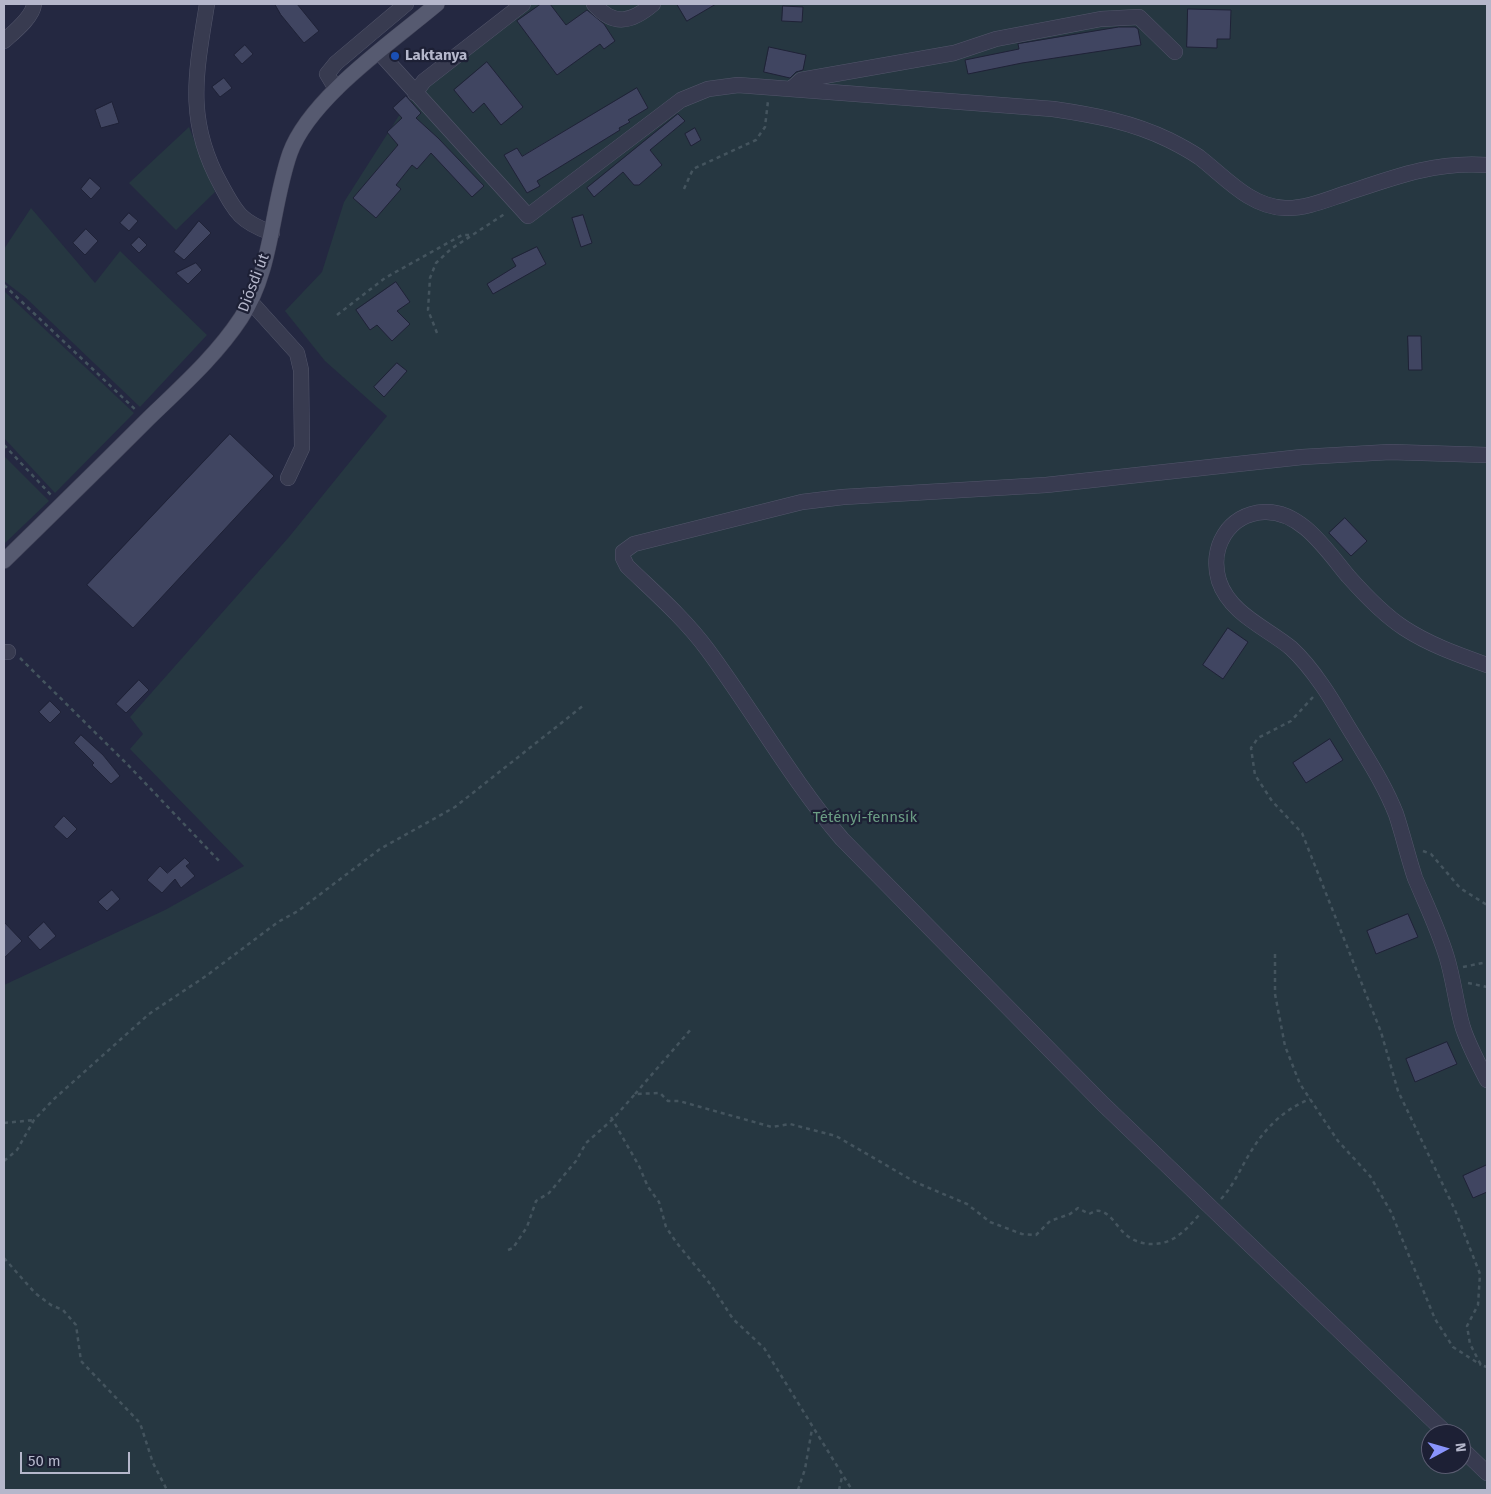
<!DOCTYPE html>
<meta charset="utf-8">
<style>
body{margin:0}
#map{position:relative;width:1491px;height:1494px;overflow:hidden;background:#242841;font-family:"Fira Sans",sans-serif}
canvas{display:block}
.frame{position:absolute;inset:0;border:5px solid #b5b7cb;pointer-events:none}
.north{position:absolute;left:1421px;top:1424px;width:50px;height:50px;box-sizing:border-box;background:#1d2035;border:1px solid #5a5c71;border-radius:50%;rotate:84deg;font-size:14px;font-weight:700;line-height:20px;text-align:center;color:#b5b7cb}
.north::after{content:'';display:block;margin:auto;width:18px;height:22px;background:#8994fc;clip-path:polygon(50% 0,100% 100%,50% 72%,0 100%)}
.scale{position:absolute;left:20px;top:1452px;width:110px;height:22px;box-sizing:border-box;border:2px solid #b5b7cb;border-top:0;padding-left:6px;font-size:15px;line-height:18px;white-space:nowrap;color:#b5b7cb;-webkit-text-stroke:4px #1d2035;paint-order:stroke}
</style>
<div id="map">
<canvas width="1491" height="1494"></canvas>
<div class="frame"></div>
<div class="north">N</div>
<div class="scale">50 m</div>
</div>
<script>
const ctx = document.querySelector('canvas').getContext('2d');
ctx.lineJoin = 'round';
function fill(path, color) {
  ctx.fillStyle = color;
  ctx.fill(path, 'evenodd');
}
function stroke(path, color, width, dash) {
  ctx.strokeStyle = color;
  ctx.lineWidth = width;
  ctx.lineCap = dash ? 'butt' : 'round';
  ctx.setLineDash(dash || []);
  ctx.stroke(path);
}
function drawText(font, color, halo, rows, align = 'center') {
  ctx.font = font + ' "Fira Sans",sans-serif';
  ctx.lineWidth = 4.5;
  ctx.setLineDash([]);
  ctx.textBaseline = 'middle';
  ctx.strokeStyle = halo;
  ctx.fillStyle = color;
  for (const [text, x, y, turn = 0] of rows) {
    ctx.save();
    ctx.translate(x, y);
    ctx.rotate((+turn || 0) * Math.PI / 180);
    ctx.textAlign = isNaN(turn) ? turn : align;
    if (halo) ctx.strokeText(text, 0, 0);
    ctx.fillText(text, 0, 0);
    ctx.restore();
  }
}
fill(new Path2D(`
 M517,4H1487V1490H4V985L165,910L244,866L130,749L143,734L130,717L289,537L387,416L325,361L285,311L322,272L344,202L414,92ZM1431,1434H1461V1464H1431Z
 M189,127L215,192L176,230L129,183Z
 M31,208L95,283L120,251L207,335L140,407L25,297L4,281V249Z
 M4,291L134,413L55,493L4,438Z
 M4,456L49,501L4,544Z`), '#263741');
const building = new Path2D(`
 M275,4H297L319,31L304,43L281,15Z
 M541,4H550L566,25L587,10L604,24L615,41L604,49L600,44L557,75L517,21Z
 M677,4H716L687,21Z
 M783,6L803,7L802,22L782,21Z
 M1188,9L1231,10L1230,39H1217V48L1187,47Z
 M1119,27H1135L1138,29L1141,45L1022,63L968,74L965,60L1019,49L1018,44Z
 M245,45L253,54L242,64L234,55Z
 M769,47L806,55L803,70L796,72L790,78L764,72Z
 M487,62L523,107L501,125L484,103L473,113L454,90Z
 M224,78L232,88L220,97L212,87Z
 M637,88L648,108L628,120L630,122L619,128L620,130L537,181L540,186L527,193L504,155L517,148L522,156Z
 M406,96L421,113L416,118L438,138L484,186L472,197L431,153L417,169L412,165L396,185L401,189L376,218L353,198L398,145L387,132L402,118L393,108Z
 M112,102L119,123L101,128L95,110Z
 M678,114L685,121L650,150L662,165L639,185H634L623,172L594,197L587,188Z
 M695,128L701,140L691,146L685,134Z
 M90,178L101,188L91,199L81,189Z
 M129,213L138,221L129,231L120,223Z
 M583,215L592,243L581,247L572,218Z
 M199,221L211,233L184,260L174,252Z
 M86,229L98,241L85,255L73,243Z
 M139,237L147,245L139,253L131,245Z
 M537,247L546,264L493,294L487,284L516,266L512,259Z
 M196,263L202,270L188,284L176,273Z
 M396,282L410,302L397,311L410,324L392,341L377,325L370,330L356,310Z
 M1408,336H1421L1422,370H1409Z
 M397,363L407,371L384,397L374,387Z
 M230,434L274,476L133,628L87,585Z
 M1345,518L1367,541L1351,556L1329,533Z
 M1228,628L1248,642L1223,679L1203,665Z
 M139,680L149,690L126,713L116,704Z
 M50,701L61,712L50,723L39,712Z
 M81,735L103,755L120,776L111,784L92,765L94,763L74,743Z
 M1330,739L1343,760L1306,783L1293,763Z
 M64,816L77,829L67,839L54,827Z
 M185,858L190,863L186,866L195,876L181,888L175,879L162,893L147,880L160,866L167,873Z
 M112,890L120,899L107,911L98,902Z
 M1408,914L1418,937L1376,954L1367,931Z
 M4,922L22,941L4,958Z
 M44,922L56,936L40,950L28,937Z
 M1447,1042L1457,1064L1415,1082L1406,1059Z
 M1487,1165V1192L1473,1198L1463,1176Z`);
fill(building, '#404561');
stroke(building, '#1f2237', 1);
const minor = new Path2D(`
 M207,4C196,73 185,120 221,185C236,213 241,222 272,233
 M594,4C614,27 632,22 653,4
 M4,41C14,32 33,17 34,4
 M379,52L528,216L681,100L708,89L738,85L1053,109C1094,115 1132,122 1169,140C1179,145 1190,151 1199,157C1225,177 1250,207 1285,208C1306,209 1328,199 1347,193C1394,177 1437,161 1487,165
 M336,89L327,74L336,63L406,4
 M791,89L801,80L954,53L996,39L1101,19L1139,17L1175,52
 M415,93L424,81L523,4
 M250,301L297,353L301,370L302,448L288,478
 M4,652H8
 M1487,665C1459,655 1430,645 1404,628C1384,615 1364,594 1348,576C1327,551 1301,510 1264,512C1228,514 1209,548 1219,581C1230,614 1267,628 1291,648C1303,659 1313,672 1322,685C1334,702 1344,721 1355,738C1370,763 1385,786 1396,814C1403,835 1408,857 1415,878C1426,904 1439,931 1447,958C1454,981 1456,1005 1463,1028C1469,1046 1478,1063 1487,1080
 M1447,1434L1103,1104L842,839C791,779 753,711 707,649C684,618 655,593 627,566L623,558V552L634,544L802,502L843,497L1046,485L1302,457L1390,452L1487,455
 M1461,1448L1487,1473`);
const major = new Path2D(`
 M4,561C52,514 101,466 149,418C181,387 216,356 241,318C273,269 271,207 290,153C310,98 392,42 437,4`);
stroke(minor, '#53566b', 16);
stroke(major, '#424459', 16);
stroke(new Path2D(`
 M684,189L693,169L756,140L765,127L768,101
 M4,285L137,411
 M337,315L385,278L462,235H469
 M437,333L428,310L430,278L436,263L451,249L506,213
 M4,445L51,495
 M20,658L129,766L221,863
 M1313,697L1291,721L1258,738L1251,748L1255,775L1272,801L1302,833L1381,1032L1398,1091L1455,1210L1480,1274L1478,1305L1467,1326L1470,1344L1481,1365L1487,1367
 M1423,851L1431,854L1460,888L1487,905
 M1275,954V994L1285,1046L1300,1084L1338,1141L1370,1176L1391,1212L1435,1319L1453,1347L1481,1365
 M1463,967L1487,962
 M1468,983L1487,987
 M635,1094L692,1028
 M611,1117L639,1166L648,1187L659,1202L666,1227L676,1242L711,1285L733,1319L764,1348L852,1490
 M4,1123L34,1120
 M4,1161L17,1150L34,1120L54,1099L149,1014L206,976L278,922L298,911L380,849L455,807L584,705
 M1221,1199C1234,1185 1240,1169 1250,1153C1265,1128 1283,1110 1310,1099
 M508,1250L513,1248L527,1227L536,1201L549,1193L576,1161L586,1143L613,1119L635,1094L660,1093L668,1101H679L772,1127L790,1124L836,1136L915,1182L967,1204L990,1222L1022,1234L1036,1235L1050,1221L1070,1214L1078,1208L1089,1214C1093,1212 1096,1210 1100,1211C1110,1213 1116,1225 1123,1232C1136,1246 1160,1248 1176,1237C1185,1231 1192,1223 1199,1215
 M4,1258L35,1293L51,1305L63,1310L76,1325L81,1361L140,1423L153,1463L167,1490
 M798,1490L805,1469L812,1429
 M839,1490L842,1477`), '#44545e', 2.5, [4, 4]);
stroke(minor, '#383b50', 15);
stroke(major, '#565a70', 15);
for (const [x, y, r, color] of [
 [395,56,5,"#1a4fb4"]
]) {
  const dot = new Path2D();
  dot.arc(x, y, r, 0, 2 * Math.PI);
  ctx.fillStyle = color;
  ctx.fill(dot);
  stroke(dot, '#1d2035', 2);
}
drawText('bold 15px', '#b5b7cb', '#1d2035', [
 ["Laktanya",405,56]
], 'left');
drawText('15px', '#b5b7cb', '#1d2035', [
 ["Diósdi út",254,283,-69]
]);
drawText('15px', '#6b9d84', '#1d2035', [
 ["Tétényi-fennsík",865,818]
]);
</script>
